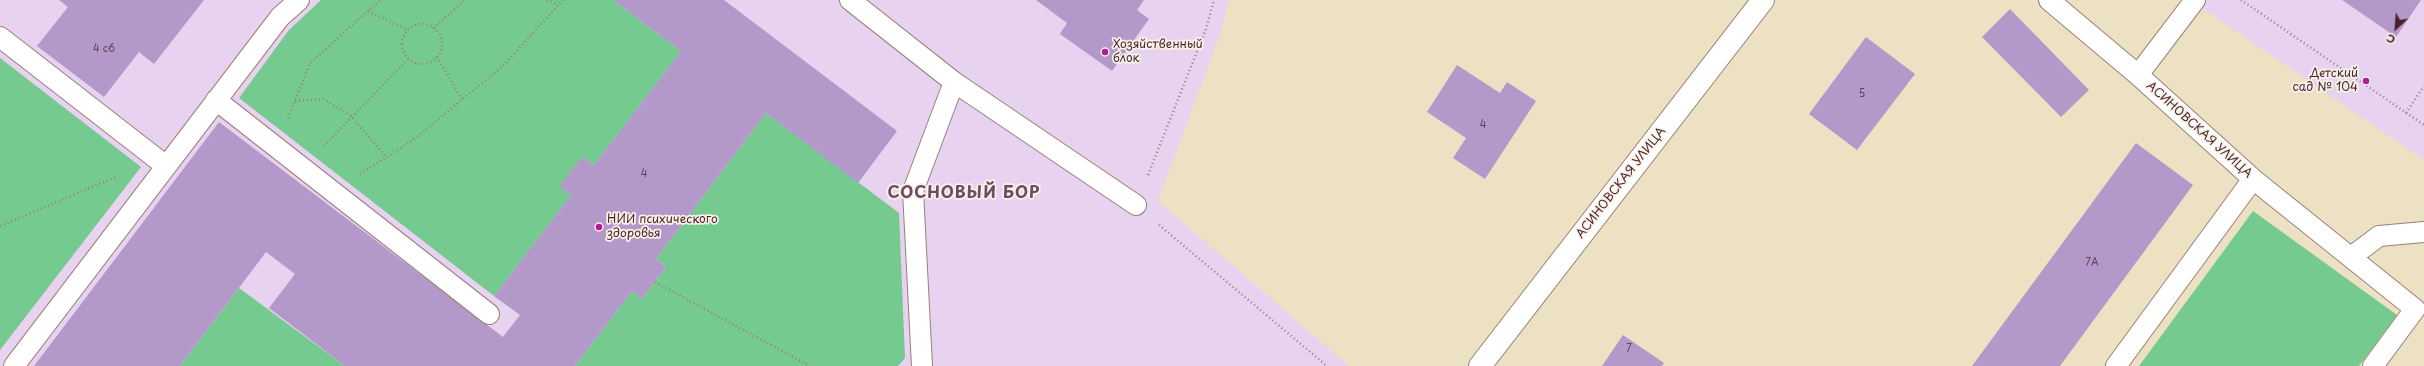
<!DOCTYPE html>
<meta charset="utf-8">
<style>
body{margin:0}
#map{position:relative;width:2424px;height:366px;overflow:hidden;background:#ece2c3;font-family:"Playpen Sans",sans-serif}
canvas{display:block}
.north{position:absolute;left:2376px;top:8px;width:40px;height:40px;-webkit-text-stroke:3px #f7f3e8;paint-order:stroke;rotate:206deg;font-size:11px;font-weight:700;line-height:16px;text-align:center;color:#4a1f2b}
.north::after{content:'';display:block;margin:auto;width:14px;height:18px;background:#4a1f2b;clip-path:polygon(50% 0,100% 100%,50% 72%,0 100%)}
</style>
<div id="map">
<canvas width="2424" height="366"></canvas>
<div class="north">С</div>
</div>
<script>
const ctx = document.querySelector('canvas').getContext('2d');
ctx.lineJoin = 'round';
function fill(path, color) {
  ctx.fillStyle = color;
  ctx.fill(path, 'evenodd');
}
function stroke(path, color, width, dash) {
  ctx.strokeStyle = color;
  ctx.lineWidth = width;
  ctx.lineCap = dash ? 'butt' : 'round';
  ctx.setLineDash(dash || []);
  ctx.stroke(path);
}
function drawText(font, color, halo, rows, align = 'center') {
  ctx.font = font + ' "Playpen Sans",sans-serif';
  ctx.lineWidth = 3.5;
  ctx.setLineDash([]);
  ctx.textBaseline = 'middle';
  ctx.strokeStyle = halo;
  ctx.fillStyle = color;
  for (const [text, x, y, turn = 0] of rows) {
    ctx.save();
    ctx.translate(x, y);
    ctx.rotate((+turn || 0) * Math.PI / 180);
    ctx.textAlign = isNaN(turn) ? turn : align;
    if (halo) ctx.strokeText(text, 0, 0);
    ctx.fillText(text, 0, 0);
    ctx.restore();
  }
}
fill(new Path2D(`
 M0,0H1229L1220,35L1158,201L1349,366H0Z
 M2190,0H2424V160L2193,2Z`), '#e7d2ef');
fill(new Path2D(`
 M321,0H613L681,51L594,165L582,157L560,186L571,195L494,296L239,98L289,30Z
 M0,58L141,167L0,350Z
 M766,113L899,213L905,358L898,366H575L632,291L642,299L666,267L656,259Z
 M2253,211L2397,315L2359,366H2139Z
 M239,288L345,366H180Z`), '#74ca8f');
fill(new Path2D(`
 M59,0H204L154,64L139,52L104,97L37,46L68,7Z
 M613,0H724L897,131L858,183L766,113L656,259L666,267L642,299L632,291L575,366H345L269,308L295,274L266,252L180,366H34L219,122L503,337L520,315L494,296L571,195L559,186L582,157L594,165L681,51Z
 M1036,0H1144L1137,10L1149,19L1112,71L1060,34L1067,23Z
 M2342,0H2421L2396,37Z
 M2010,9L2089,90L2061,117L1982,37Z
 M1866,37L1915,74L1857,150L1809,114Z
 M1457,65L1500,93L1507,82L1536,101L1485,179L1453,158L1466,138L1427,112Z
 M2136,143L2193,185L2060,366H1972Z
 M1623,335L1664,363L1662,366H1602Z`), '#b399c9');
const service = new Path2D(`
 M850,0L954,82L1136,205
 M2049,0L2138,75L2253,179L2415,309L2373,366
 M0,37L166,166
 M2138,75L2195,0
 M216,100L489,314
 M2351,257L2379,236L2424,232
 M14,366L280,17L299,0
 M922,366L913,191L954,82
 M2116,366L2253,179`);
const tertiary = new Path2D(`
 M1480,366L1763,0`);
stroke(service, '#9b8077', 22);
stroke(tertiary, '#9b8077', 24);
stroke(new Path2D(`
 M547,0L558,5
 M2241,0L2424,125
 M368,11L408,30
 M402 44a20 20 0 1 1 40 0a20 20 0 1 1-40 0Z
 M433,28L465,0
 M437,57L462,99
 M295,101L324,99L351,116L386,157
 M2406,113L2424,86
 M288,118L310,63L380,0
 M324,146L408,59
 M360,174L412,141L504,65L563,0
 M1148,175L1206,29L1214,0
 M1159,225L1327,366
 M0,226L118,176
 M655,282L810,366`), '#9b8077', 2.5, [1, 3]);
stroke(service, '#fff', 20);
stroke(tertiary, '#fff', 22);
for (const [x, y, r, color] of [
 [1105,52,4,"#b5179e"],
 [2366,81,4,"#b5179e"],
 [599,227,4,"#b5179e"]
]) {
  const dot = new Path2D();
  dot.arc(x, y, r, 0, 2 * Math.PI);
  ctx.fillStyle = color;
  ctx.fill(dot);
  stroke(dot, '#f7f3e8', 1.5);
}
drawText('10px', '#643e52', null, [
 ["4 с6",104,49],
 ["5",1862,94],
 ["4",1483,125],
 ["4",644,174],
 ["7А",2092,263],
 ["7",1629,349]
]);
drawText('12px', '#4a1f2b', '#f7f3e8', [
 ["Хозяйственный",1113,45],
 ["блок",1113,59],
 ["Детский",2358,74,"right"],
 ["сад № 104",2358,88,"right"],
 ["НИИ психического",607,220],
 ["здоровья",607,234]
], 'left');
drawText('12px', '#4a1f2b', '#f7f3e8', [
 ["АСИНОВСКАЯ УЛИЦА",2199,130,42],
 ["АСИНОВСКАЯ УЛИЦА",1621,183,-52]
]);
ctx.letterSpacing = '1px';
drawText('bold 16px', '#6f4a62', '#f7f3e8', [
 ["СОСНОВЫЙ БОР",964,194]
]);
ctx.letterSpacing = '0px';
</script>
